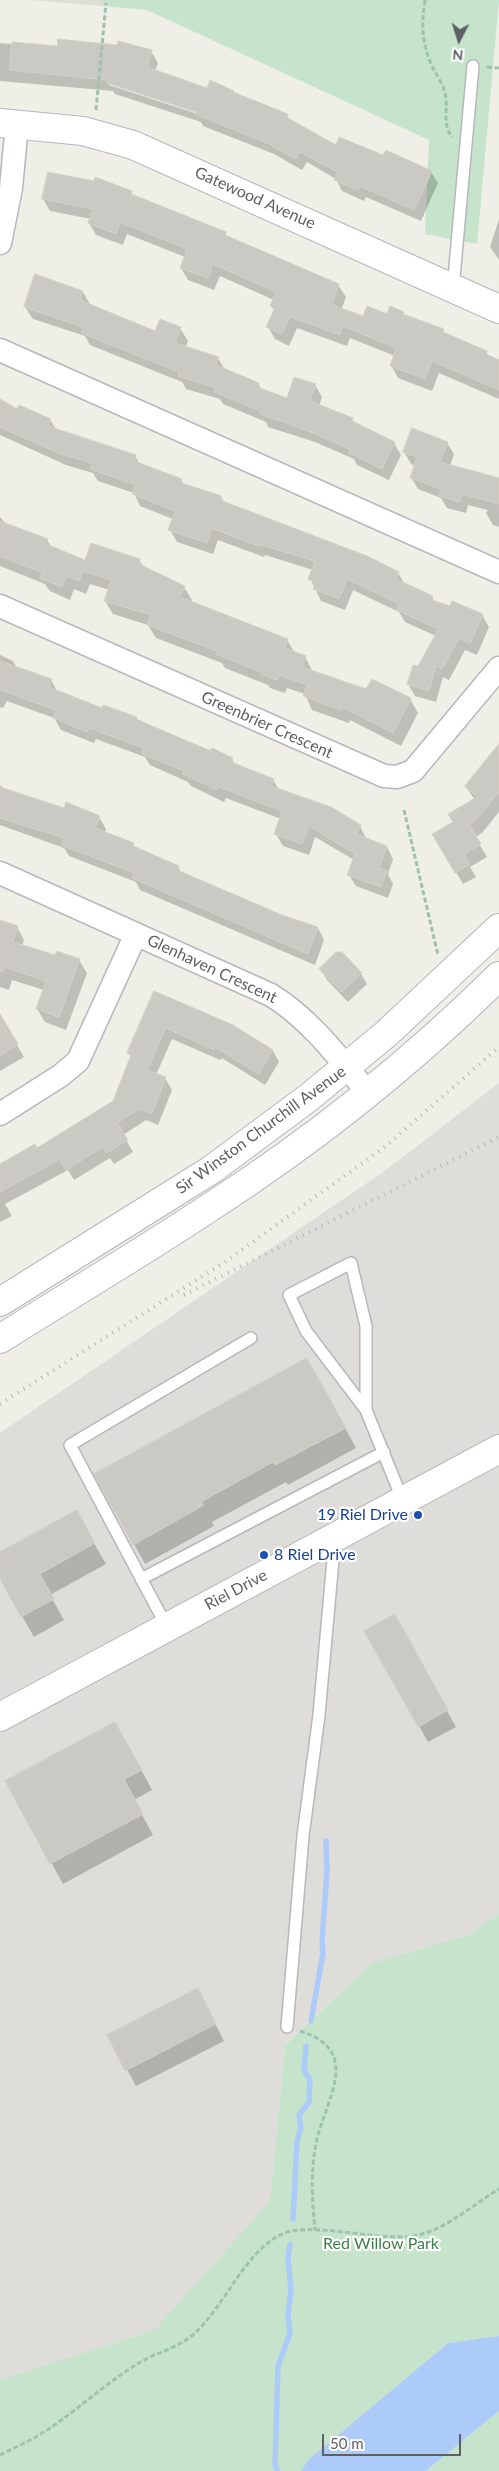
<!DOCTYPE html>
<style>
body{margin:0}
#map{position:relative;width:499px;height:2471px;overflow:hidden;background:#efeee7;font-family:Lato,sans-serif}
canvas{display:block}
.north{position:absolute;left:434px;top:15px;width:50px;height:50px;-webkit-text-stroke:4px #fff;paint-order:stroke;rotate:185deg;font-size:14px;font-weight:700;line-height:20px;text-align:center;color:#5e6066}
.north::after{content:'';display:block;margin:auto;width:18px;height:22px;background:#5e6066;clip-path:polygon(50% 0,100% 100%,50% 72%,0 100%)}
.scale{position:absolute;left:322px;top:2434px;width:139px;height:22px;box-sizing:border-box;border:2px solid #5e6066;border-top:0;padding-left:6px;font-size:15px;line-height:18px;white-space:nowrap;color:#5e6066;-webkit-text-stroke:4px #fff;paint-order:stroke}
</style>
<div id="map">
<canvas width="499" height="2471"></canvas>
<div class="north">N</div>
<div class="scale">50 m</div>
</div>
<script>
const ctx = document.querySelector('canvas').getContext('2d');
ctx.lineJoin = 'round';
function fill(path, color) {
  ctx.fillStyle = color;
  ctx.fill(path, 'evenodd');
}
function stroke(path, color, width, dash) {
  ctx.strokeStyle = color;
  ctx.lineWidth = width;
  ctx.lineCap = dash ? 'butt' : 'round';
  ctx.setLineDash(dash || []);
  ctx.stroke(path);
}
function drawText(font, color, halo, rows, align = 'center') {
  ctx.font = font + ' Lato,sans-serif';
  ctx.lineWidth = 4.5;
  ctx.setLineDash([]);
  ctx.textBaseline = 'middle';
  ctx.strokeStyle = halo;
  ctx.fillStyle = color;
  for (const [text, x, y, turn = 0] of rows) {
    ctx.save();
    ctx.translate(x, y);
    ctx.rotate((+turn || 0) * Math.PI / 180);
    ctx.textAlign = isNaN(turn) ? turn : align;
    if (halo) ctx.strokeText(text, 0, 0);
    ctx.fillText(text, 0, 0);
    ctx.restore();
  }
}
fill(new Path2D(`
 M499,1083V1914L468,1935L372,1963L285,2044L270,2201L154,2330L0,2380V1433L386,1170Z`), '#deddd9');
fill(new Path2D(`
 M31,0H103V6Z`), '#dfded5');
fill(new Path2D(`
 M103,0H499L477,244L425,234L429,140L147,10L103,6Z
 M499,1914V2336L448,2343L308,2460L301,2471H0V2380L154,2330L270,2201L285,2045L372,1963L468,1935Z
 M499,2411V2471H426Z`), '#c5e4cb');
fill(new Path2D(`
 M499,2336V2411L426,2471H301L308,2460L448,2343Z`), '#adcbf8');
fill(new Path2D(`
 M0,43L58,48L151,51L158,63L155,71L208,89L234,94L287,115L290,121L336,147L384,157L431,172L438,183L421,221L366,197L364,201L342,191L336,179L307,162L302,170L274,154L203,126L201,122L115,94L113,91L0,81ZM109,82L202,113L201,115L109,85Z
 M131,192L133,196L225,233L228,238L338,285L346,297L341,310L364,318L403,313L405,316L443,330L446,335L486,352L489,357L499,361V399L439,373L432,391L398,378L391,365L395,356L350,338L347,346L297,328L289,346L275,339L268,327L275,311L271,306L274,300L220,276L214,290L188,280L181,268L185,257L127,234L123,245L96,235L89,223L91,219L50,211L43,199Z
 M499,219V260L490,247Z
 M83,292L90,304L155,333L180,328L188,341L185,348L218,358L225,370L258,384L262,390L288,399L315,385L322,397L319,406L352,419L355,424L394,443L401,455L389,480L357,465L354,459L315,442L268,427L266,422L223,404L220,399L186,389L182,382L90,345L85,336L33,319L25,307Z
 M0,401L18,411L50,420L56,429L135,456L140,464L181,480L184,485L221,497L224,503L267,521L309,534L311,536L398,573L405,584L432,597L435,602L482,615L489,627L477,655L465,650L449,680L443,677L436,702L415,696L408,684L436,636L405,622L399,612L353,590L345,610L321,601L310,578L313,570L265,555L264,557L218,540L213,554L177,542L170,530L173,519L140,506L134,493L98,481L93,473L66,465L0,435Z
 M447,443L454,454L450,466L499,479V527L493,525L486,513L488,510L468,505L466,513L447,508L441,498L418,489L411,477L415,466L411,464L404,452Z
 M0,517L7,525L47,540L52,548L86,562L139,560L144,568L184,587L192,600L191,603L287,640L295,653L305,657L313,672L367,691L410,699L418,713L401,746L350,720L349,723L312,710L305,694L287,688L285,693L270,688L268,685L225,668L222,663L156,638L148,625L113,614L105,601L109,590L90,584L86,594L74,589L70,600L50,591L45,584L0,566Z
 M0,655L13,661L17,668L51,680L57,691L103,710L136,718L138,721L232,759L235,765L273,780L279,790L360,826L366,839L387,847L393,859L388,874L393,884L388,898L356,886L349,875L354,860L315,837L309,855L283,846L276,834L281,819L226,798L224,802L191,786L188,782L150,765L145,757L96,739L94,743L61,730L54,718L7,701L3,708L0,707Z
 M499,746V812L482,833L475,837L487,857L470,867L476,877L463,884L434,834L455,822L475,800L466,787Z
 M0,785L7,791L65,810L99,817L106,829L105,833L133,844L136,848L178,867L181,873L282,916L318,928L324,940L315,965L140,890L136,882L69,856L64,848L0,825Z
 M0,922L17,927L24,940L22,946L56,957L79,960L87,973L66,1030L45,1022L37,1009L44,990L12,980L9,990L0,987Z
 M321,969L361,974L367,984L348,1002L327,980Z
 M155,992L232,1026L273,1051L279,1062L265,1085L222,1058L220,1060L172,1039L156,1075L165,1078L172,1090L158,1125L146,1120L123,1135L133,1152L114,1164L110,1158L74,1180L68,1170L5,1204L12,1216L0,1222V1165L36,1150L114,1102L131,1058L129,1053Z
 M2,1020L24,1057L0,1071V1021Z
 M319,1380L356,1448L288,1485L286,1482L212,1522L214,1526L145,1564L134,1544Z
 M76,1512L106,1564L50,1595L64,1620L34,1637L0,1577V1554Z
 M366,1631L403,1632L456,1727L428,1742Z
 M127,1743L152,1790L134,1800L153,1835L63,1884L7,1782Z
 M206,2006L224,2041L136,2086L109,2036Z`), '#0003');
stroke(new Path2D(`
 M311,2021L323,1953L322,1942L327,1871L326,1841
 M293,2219L297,2141L301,2128L299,2115L309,2102L310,2080L304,2070L306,2046
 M278,2471L275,2465L278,2366L290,2333L288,2315L291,2291L288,2257L290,2245`), '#adcbf8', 5.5);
const building = new Path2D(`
 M58,39L117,45L118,41L152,50L147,67L207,88L210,80L234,91L233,92L288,114L286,117L336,145L339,137L383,155L386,150L432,171L414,210L360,186L358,190L334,180L337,172L300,152L296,159L267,143L195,114L196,112L107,83V80L9,70L12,42L57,46Z
 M48,172L94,181L95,177L132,191L131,194L226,232L225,235L339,284L332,305L363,316L367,306L387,314L390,306L404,312L403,314L444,329L443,332L487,351L486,354L499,360V390L432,361L425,379L390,366L396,348L343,326L340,335L290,317L282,334L266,327L275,308L270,306L276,292L213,264L208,278L180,268L187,249L120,222L116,234L88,223L93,209L42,199Z
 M35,274L83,291L80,300L155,331L160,319L181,327L175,343L219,357L216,365L259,383L257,387L287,398L294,377L316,384L310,401L353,418L352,421L395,442L382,469L349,453L350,449L306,430L260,414L261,411L214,392L216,388L178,376L179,372L81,333L83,327L24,307Z
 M0,399L17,409L19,405L51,419L48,426L136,455L134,461L182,479L181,483L222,496L220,500L367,556L399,572L396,579L433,596L432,600L450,606L452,601L483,614L470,644L459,638L442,669L436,666L429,691L407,684L413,665L418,666L438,630L437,628L396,610L399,604L347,579L339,599L313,589L316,582L308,579L315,561L258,544V546L211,528L207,543L168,530L175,511L132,494L135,485L90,469L92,463L58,453L0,427Z
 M412,428L448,442L440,462L499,478V504L462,494L459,502L439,496L441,489L410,478L417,457L403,452Z
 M0,521L48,539L46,544L85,560L91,543L140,559L139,564L185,586L180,597L288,639L285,648L306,656L302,667L366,689L372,679L411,698L393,733L342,707L341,710L303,696L307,685L279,675L277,680L261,674V672L216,654L217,651L147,625L151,615L104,601L111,580L83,571L79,581L66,576L62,587L40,578L43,573L0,556Z
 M0,661L52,679L49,687L102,708L103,705L137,717L136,719L210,751L212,748L233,758L231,762L274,779L271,786L331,807L361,825L356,834L387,846L379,868L387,871L381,887L347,875L355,854L309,826L302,844L274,834L282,811L219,787L217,790L183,774L184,771L142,754L144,748L89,728L87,732L53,718L56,710L0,690Z
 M499,744V792L475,821L469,824L481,844L464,854L470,864L455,873L432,834L453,822L448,814L477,797L465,786Z
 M0,787L64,808L66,802L100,816L95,828L134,843L133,846L179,866L177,870L282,915L318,927L308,954L132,878L135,873L61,845L64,838L0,818Z
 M0,920L18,926L13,942L55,955L57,951L80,959L59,1017L36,1009L46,981L4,967L3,971H0Z
 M336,952H342L362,973L341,992L319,969Z
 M154,991L233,1025L273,1050L259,1074L215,1047L214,1050L166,1028L147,1070L166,1077L152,1114L139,1109L117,1123L128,1140L106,1153L103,1147L66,1170L60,1159L0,1192V1164L35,1144L37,1148L113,1101L131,1055L127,1053Z
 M0,1014L18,1044L0,1056Z
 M307,1358L346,1428L275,1465L273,1462L201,1502L204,1505L133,1545L94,1474Z
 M77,1510L95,1543L40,1574L54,1599L21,1617L0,1579V1552Z
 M395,1614L448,1710L418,1727L364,1631Z
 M115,1722L142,1770L124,1779L143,1814L50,1864L5,1781Z
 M198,1988L216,2024L125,2071L107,2035Z`);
fill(building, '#cbc9c3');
stroke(building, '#d3d1c5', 1);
const service = new Path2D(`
 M453,289L473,66
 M366,1410L306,1331L289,1295L351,1263L366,1326V1410L403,1501
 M141,1579L384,1452
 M167,1627L70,1445L251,1338
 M287,2027L303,1836L319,1715L333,1560L330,1540`);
const minor = new Path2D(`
 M0,243L11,188L17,124
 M0,350L499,572
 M0,606L384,776L397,777L413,771L499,668
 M0,873L271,995C310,1019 339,1058 368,1093
 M0,1114L60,1076L78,1061L136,934`);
const tertiary = new Path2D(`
 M0,123L83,131L133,145L499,309
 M0,1717L499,1449`);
const secondary = new Path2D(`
 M0,1302L211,1170L308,1098L386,1034L499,928
 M0,1339C70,1295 141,1253 209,1208C313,1141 411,1063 499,976`);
stroke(service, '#b7b7bc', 14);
stroke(minor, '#b7b7bc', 25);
stroke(tertiary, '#b7b7bc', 30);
stroke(secondary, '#b5b7bd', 30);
stroke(new Path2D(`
 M425,0C421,25 422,45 433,68C437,76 443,84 445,93C449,107 441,127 453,137
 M487,67L499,68
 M96,110L106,3
 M404,810L438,955
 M300,2031C362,2050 327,2098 317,2139C310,2170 312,2199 315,2230
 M0,2455C11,2449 23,2444 34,2438C71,2417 102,2385 139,2363C157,2352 179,2348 195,2333C225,2305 243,2256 278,2236C307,2219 377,2242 413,2236C445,2231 472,2205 499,2189`), '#9ec2ae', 3, [5, 2.5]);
stroke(service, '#fff', 11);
stroke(minor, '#fff', 22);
stroke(tertiary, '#fff', 28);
stroke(secondary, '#fff', 28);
stroke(new Path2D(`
 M184,1295L499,1137
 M0,1404L225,1262L386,1146L499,1047`), '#b4b4b6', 4, [1, 6]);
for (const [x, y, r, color] of [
 [418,1515,5,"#1a4fb4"],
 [264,1555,5,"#1a4fb4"]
]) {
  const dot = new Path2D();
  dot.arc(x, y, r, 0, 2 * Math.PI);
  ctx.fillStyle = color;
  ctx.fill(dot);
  stroke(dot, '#fff', 2);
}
drawText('16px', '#5e6066', '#fff', [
 ["Gatewood Avenue",255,198,24],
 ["Greenbrier Crescent",267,725,24],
 ["Glenhaven Crescent",212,969,25],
 ["Sir Winston Churchill Avenue",261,1130,-36],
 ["Riel Drive",236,1590,-28]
]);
drawText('16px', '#164399', '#fff', [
 ["19 Riel Drive",408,1515],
 ["8 Riel Drive",274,1555,"left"]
], 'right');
drawText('16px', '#3c7f4a', '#fff', [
 ["Red Willow Park",381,2244]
]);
</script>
